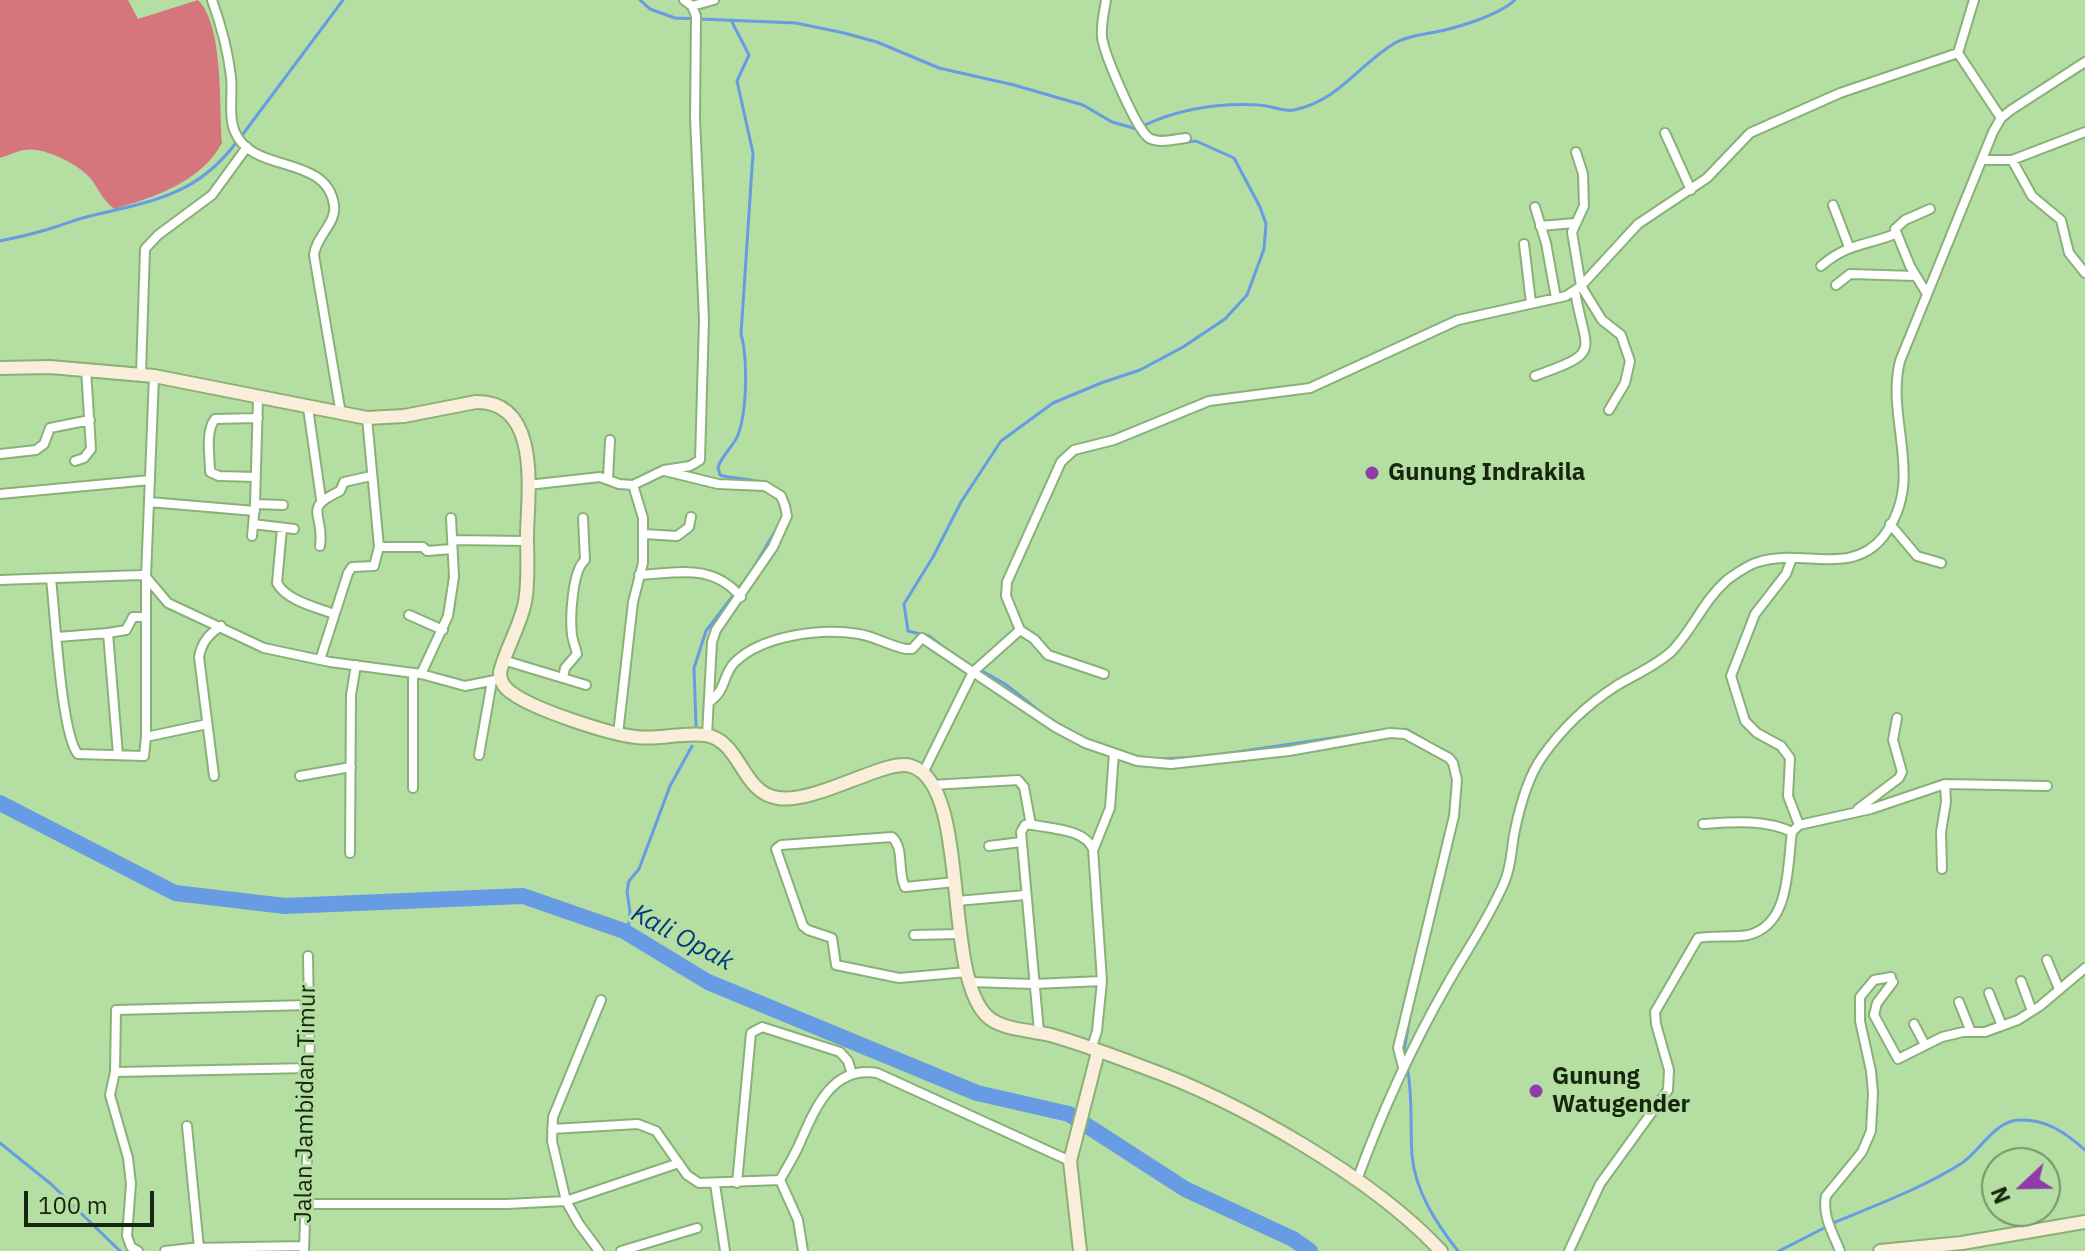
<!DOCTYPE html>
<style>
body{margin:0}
#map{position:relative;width:2085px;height:1251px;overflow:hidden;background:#b5dea3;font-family:"IBM Plex Sans",sans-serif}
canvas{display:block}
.north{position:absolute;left:1981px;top:1147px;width:80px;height:80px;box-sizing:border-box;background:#b5dea3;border:2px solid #759468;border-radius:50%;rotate:248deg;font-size:22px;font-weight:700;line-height:32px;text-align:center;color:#16260f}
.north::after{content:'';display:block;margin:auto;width:28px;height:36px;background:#8e3caa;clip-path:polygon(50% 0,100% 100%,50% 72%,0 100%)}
.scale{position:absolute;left:24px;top:1191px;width:130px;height:36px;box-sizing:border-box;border:4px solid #16260f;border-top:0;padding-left:10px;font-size:24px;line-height:28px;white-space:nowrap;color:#16260f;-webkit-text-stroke:6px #b5dea3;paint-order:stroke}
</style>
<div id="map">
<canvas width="2085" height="1251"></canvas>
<div class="north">N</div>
<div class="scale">100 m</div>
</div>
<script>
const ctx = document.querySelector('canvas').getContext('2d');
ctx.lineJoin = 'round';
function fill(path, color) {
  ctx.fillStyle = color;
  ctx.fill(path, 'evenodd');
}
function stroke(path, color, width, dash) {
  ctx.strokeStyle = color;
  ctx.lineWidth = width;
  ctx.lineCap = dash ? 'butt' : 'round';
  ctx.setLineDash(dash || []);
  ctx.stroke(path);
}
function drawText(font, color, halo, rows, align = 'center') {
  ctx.font = font + ' "IBM Plex Sans",sans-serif';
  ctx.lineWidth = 6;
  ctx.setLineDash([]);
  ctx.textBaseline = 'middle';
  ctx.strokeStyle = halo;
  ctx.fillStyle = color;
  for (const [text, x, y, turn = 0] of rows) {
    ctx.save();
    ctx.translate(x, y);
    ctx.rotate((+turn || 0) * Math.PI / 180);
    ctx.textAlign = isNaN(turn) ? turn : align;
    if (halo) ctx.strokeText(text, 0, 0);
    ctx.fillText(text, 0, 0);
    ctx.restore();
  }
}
fill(new Path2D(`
 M0,0H128L138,19L198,0C224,25 219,108 222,143C200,183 154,197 114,209C103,200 99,190 91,179C79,164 43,146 24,150C16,151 8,156 0,158Z`), '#d5757c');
stroke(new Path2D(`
 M640,0L650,9L675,18L796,23L844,33L877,42L939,68L1014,85L1083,105L1112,122L1137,129L1139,132
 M731,20L749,55L737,81L753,153L741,334C748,358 747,411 738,435C733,447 722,455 718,467L720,475C744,482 780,476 789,505
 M1145,125C1180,109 1219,103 1258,105C1269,105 1284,112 1294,110C1340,100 1358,65 1395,43C1406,37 1418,35 1430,33C1454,29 1498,16 1515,0
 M243,134L343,0
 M0,241C14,238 29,235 42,231C58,227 73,220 90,216C149,202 196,196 235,144
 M955,656L929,636L908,631L904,604L933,557L961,502L1001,441L1053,403L1101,383L1140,370L1183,347L1225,319L1247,295L1264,249L1266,224L1260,207L1234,158L1196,141L1187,142
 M982,671L1005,684L1047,717
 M696,726L694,668L706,631L751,572L781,521
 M1403,730H1408L1445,752
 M1209,756L1387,730
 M1161,759L1201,757
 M1441,888L1445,868
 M628,933L630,912L627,891L629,881L639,869L670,786L692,746
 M1404,1051L1410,1016
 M1407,1066C1413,1096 1410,1125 1412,1155C1415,1191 1436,1223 1458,1251
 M0,1143L51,1184L120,1251
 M1833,1223C1874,1206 1925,1187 1962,1163C1981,1150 1995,1120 2020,1120C2046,1119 2066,1133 2085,1150
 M1779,1251L1824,1228`), '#679ce4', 3);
stroke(new Path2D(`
 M0,803L175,893L285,906L523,896L624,931L708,982L977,1093L1069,1114L1185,1189L1293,1239L1310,1251`), '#679ce4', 16);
const street = new Path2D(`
 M212,0C221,25 228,51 231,77C233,94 228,116 235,132C252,174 327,154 334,205C337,223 316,236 314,255L341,414
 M1106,0C1104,12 1101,24 1102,37C1104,54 1136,129 1149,138C1159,144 1175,139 1186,138
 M1974,0L1958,53L2001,118
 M692,6L714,0
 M1665,133L1691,190
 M1576,152L1583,174L1584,206L1572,232L1581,286L1602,320L1621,335L1630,361L1625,383L1609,410
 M1983,160H2012L2085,132
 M2012,160L2032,196L2061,220L2069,253L2085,273
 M1833,205L1849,247
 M1535,207L1546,243L1556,298
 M1540,226L1575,223
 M1524,244L1531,303
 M1821,266C1848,243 1865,246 1895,234
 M1836,285L1850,274L1915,276
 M1927,294L1910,266L1895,229L1905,220L1930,209
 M141,374L145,249L158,235L212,195L247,147
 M1535,376C1605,351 1585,353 1575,291
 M308,408L321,499
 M0,454L36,450L44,444L50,428L90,420
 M75,461L84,458L91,449L86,369
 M665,471L718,484L765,486L781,496L785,506L787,516L773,547L716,630L712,642L707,735
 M256,477L219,476L210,472C210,456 205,432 215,419L258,418
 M608,478L610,440
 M528,485L600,477L619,484L633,485L664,470L690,466L700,460L704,320L695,118L696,16L692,6L684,0
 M0,494L150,480
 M149,502L255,511
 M255,504L283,505
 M253,524L294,529
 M1890,524L1917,556L1941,563
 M282,528L277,583C287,601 316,607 334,614
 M643,534L677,536L689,527L691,517
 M252,536L255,504L258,398
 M452,540L527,541
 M320,546C325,513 301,509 340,491L344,482L371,476
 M379,547H423L427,551L452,549
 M1792,558L1786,574L1755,614L1731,676L1745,721L1757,733L1781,746L1790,758L1788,796L1799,825
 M639,575C679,573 712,563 741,597
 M51,579C55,611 61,735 78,754L144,756L146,737V577L154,376
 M0,580L141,575L146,577L168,603L264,648L330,662L421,674L465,686L500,679
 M409,615L443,630
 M1020,630L1034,639L1048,655L1104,674
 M58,637L108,633
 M320,660L348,573L352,567L374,566L379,547L367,418
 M503,660L586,685
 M413,673V788
 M421,674L448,616L454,577L451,518
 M563,678L565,668L577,654C576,648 573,642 572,635C570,618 572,571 585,560L583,518
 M709,702C727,690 722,675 735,662C763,635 821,628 859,634C876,637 890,646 906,649H912L922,638L1055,727L1085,743L1137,761L1171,764L1289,751L1390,733L1405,734L1449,758L1453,763L1457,780L1454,816L1398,1048L1403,1067
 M618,734L633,602L643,563V518L633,485
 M146,737L207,724
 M118,755L108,633L126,630L133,617H145
 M479,755L492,681
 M923,773L973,672L1020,630L1006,596L1007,582L1061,462L1074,450L1114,440L1209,401L1310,388L1458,320L1566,296L1581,286L1638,224L1707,178L1750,133L1840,93L1958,53
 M214,776L199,657C202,642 208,635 221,626
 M300,776L351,767
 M932,785L1018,780L1024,787L1031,825
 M1858,809L1899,778L1902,772L1893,740L1897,718
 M1703,824C1733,822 1765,819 1792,832
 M989,846L1021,842
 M1094,848L1110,808L1114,753
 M350,853L351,695L356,665
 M1942,869L1941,832L1946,802L1945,784
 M955,882L905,887C897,872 905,849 892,837L781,845L776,849L803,926L808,930L832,938L836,965L899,978L967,972
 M957,901L1025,895
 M914,935L961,934
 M2047,960L2059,989
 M2021,981L2032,1011
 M969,982L1034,984L1102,981
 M1893,982L1877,1003L1874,1015L1898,1059L1942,1037L1963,1032H1985L2018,1020L2040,1006L2085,968
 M1989,993L2002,1026
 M601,1000L553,1117L552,1141L566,1201L679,1163
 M1959,1002L1971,1032
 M1914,1024L1925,1045
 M1039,1032L1021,832L1025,825L1029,824C1049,829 1084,828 1093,849L1102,981L1097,1031L1091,1050
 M115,1072L310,1068
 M187,1126L199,1248
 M552,1129L638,1124L656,1131L687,1175L699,1183L780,1180
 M780,1180C786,1169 793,1158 798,1147C814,1112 830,1065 877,1073L1070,1161
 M780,1180L798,1220L803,1251
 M1357,1180C1382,1111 1412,1046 1448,983C1467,950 1489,918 1504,883C1512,866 1511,848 1515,830C1520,806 1528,777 1542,757C1561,730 1588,704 1616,686C1634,675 1656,666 1672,651C1693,629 1704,600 1727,580C1737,573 1747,565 1758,562C1801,548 1851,577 1883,537C1927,480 1885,421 1900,361L1993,132L2001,118L2011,110L2085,62
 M737,1183L751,1033L762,1027L840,1052L848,1061L852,1074
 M715,1184L725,1251
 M304,1204H507L566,1201L579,1224L599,1251
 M138,1251L131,1247L127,1236L131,1184L128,1158L110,1095L115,1072L116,1010L309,1005
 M165,1251L191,1248L304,1246
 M304,1251L310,1068L308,956
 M621,1251L697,1228
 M1569,1251L1600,1184L1668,1090L1669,1070L1656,1024L1655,1012L1698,938C1715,935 1732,938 1748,935C1791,925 1787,866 1792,832L1799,825L1871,809L1945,784L2047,786
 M1840,1251C1833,1233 1822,1216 1826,1196L1862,1152L1871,1131L1873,1093L1871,1071L1860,1021V997L1874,980L1891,977`);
const secondary = new Path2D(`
 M0,368L50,367L154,376L367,418L404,416L476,402C541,401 528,492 527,534C527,557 529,580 525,602C520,627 506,648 500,672C500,681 504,688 512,693C533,709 608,734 636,737C659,740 682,732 705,735C741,740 741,793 778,798C816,804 886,758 911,766C972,785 941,975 988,1017C1004,1031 1034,1030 1054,1036C1084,1045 1114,1056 1143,1067C1238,1101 1372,1177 1441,1251
 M1080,1251L1070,1161L1098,1052
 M1880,1251L1962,1243L2085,1222`);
stroke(street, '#89b177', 12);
stroke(secondary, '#89b177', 16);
stroke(street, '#fff', 8);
stroke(secondary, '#faedda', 12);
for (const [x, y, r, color] of [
 [1372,473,8,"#8e3caa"],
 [1536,1091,8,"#8e3caa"]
]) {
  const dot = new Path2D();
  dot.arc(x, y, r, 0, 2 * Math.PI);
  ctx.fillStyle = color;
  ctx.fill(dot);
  stroke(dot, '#b5dea3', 3);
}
drawText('bold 24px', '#16260f', '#b5dea3', [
 ["Gunung Indrakila",1388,473],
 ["Gunung",1552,1077],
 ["Watugender",1552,1105]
], 'left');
drawText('24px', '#16260f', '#b5dea3', [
 ["Jalan Jambidan Timur",306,1104,-89]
]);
drawText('italic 26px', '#043b7a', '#b5dea3', [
 ["Kali Opak",682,938,28]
]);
</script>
